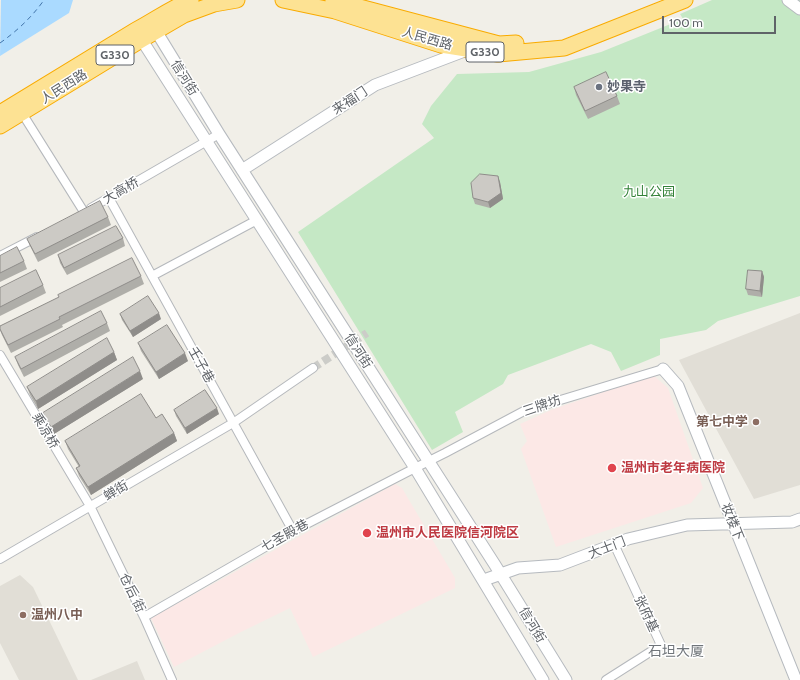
<!DOCTYPE html>
<meta charset="utf-8">
<style>
body{margin:0}
#map{position:relative;width:800px;height:680px;overflow:hidden;background:#f1efe8;font-family:Cabin,sans-serif}
canvas{display:block}
.scale{position:absolute;left:662px;top:16px;width:114px;height:18px;box-sizing:border-box;border:2px solid #5f6368;border-top:0;padding-left:5px;font-size:12px;line-height:14px;white-space:nowrap;color:#5f6368;-webkit-text-stroke:3px #fff;paint-order:stroke}
</style>
<div id="map">
<canvas width="800" height="680"></canvas>
<div class="scale">100 m</div>
</div>
<script>
const ctx = document.querySelector('canvas').getContext('2d');
ctx.lineJoin = 'round';
function fill(path, color) {
  ctx.fillStyle = color;
  ctx.fill(path, 'evenodd');
}
function stroke(path, color, width, dash) {
  ctx.strokeStyle = color;
  ctx.lineWidth = width;
  ctx.lineCap = dash ? 'butt' : 'round';
  ctx.setLineDash(dash || []);
  ctx.stroke(path);
}
function drawText(font, color, halo, rows, align = 'center') {
  ctx.font = font + ' Cabin,"Noto Sans SC",sans-serif';
  ctx.lineWidth = 3;
  ctx.setLineDash([]);
  ctx.textBaseline = 'middle';
  ctx.strokeStyle = halo;
  ctx.fillStyle = color;
  for (const [text, x, y, turn = 0] of rows) {
    ctx.save();
    ctx.translate(x, y);
    ctx.rotate((+turn || 0) * Math.PI / 180);
    ctx.textAlign = isNaN(turn) ? turn : align;
    if (halo) ctx.strokeText(text, 0, 0);
    ctx.fillText(text, 0, 0);
    ctx.restore();
  }
}
fill(new Path2D(`
 M800,313V485L754,499L679,360Z
 M20,575L33,587L78,680H19L0,643V586Z
 M137,661L145,680H91Z`), '#e1ded6');
fill(new Path2D(`
 M653,375L668,388L703,488L691,503L556,547L521,449L527,441L520,424L551,410Z
 M395,484L402,488L455,578V588L313,657L290,608L239,633L174,667L151,618Z`), '#fce8e6');
fill(new Path2D(`
 M712,0H800V296L718,321L706,330L660,339V355L621,371L611,352L591,344L508,375L503,384L455,412L463,432L432,450L298,232L434,138L422,124L431,106L457,74L529,72L601,52L683,19L680,14Z`), '#c5e8c5');
fill(new Path2D(`
 M1,0H73L69,13L0,56Z`), '#aadaff');
stroke(new Path2D(`
 M0,43C17,31 32,17 44,0`), '#4174aa', 1, [5, 4]);
stroke(new Path2D(`
 M313,368L367,333`), '#ccccc8', 8, [8, 4]);
const street = new Path2D(`
 M22,113L84,212
 M109,198L293,531
 M91,208L219,134
 M0,256L37,237
 M152,276L257,220
 M0,355L90,506L144,617L172,680
 M0,559L233,423L313,368
 M144,617L293,531L415,468L445,453L524,411L663,369
 M606,680L661,645L614,544`);
const secondary = new Path2D(`
 M788,0L800,9
 M153,26L219,134L495,565L566,680
 M138,34L415,468L543,680
 M242,170L375,85L467,50
 M663,369L678,386L796,680
 M484,580L518,568L560,565L628,539L687,525L792,522L800,519`);
const highway = new Path2D(`
 M283,0L335,11L441,45L498,54L564,48L685,0
 M333,0L499,44L516,43
 M0,113L136,30C155,20 171,8 191,0
 M0,126L141,40L184,15L214,4L237,0`);
stroke(street, '#b5b8bc', 10);
stroke(secondary, '#b6babf', 13);
stroke(highway, '#f9ab00', 17);
stroke(street, '#fff', 8);
stroke(secondary, '#fff', 11);
stroke(highway, '#fde293', 15);
fill(new Path2D(`
 M574,87L617,96L620,104L588,119L576,95Z
 M500,182L503,199L490,208L475,204L473,198Z
 M108,217L111,225L38,262L30,246L27,239Z
 M123,238L125,246L67,275L60,263L58,255Z
 M0,256L24,261L27,269L0,282Z
 M762,271L764,277L762,297L748,295L746,289Z
 M141,276L144,284L62,325L63,327L11,353L2,335L0,330V326Z
 M43,285L46,293L0,316V288Z
 M120,314L161,319L133,337L122,320Z
 M107,323L110,331L24,377L18,365L15,357Z
 M138,343L188,361L159,379L141,351Z
 M114,352L117,360L38,409L30,395L27,387Z
 M143,379L54,434L45,420L43,413Z
 M174,410L219,414L187,434L176,416Z
 M156,418L174,433L177,441L91,495L79,476L76,468L79,467L68,449L65,441Z`), '#afaea9');
fill(new Path2D(`
 M498,176L500,182L503,199L490,208L488,202Z
 M762,271L764,277L762,297L760,291Z
 M159,313L161,319L133,337L130,331Z
 M114,352L117,360L38,409L36,401Z
 M185,353L188,361L159,379L156,372Z
 M140,371L143,379L54,434L51,427Z
 M217,408L219,414L187,434L185,428Z
 M174,433L177,441L91,495L88,487Z`), '#8f8d8a');
const building = new Path2D(`
 M606,72L617,96L585,111L574,87Z
 M480,174L498,176L501,193L488,202L473,198L471,183Z
 M100,201L108,217L35,254L27,239Z
 M116,226L123,238L64,268L58,255Z
 M17,247L24,261L0,273V256Z
 M132,258L141,276L59,317L60,319L8,345L0,329V326L59,297L58,295Z
 M36,270L43,285L0,307V288Z
 M748,270L762,271L760,291L746,289Z
 M148,296L159,313L130,331L120,314Z
 M101,311L107,323L21,369L15,357Z
 M167,325L185,353L156,372L138,343Z
 M107,338L114,352L36,401L27,387Z
 M133,357L140,371L51,427L43,413Z
 M205,390L217,408L185,428L174,410Z
 M141,394L156,418L162,414L174,433L88,487L76,468L80,466L65,441Z`);
fill(building, '#cccac5');
stroke(building, '#8f8d8a', 1);
for (const [x, y, r, color] of [
 [599,87,4,"#6b7280"],
 [756,422,4,"#8d6e63"],
 [612,468,5,"#e0444e"],
 [367,533,5,"#e0444e"],
 [23,615,4,"#8d6e63"]
]) {
  const dot = new Path2D();
  dot.arc(x, y, r, 0, 2 * Math.PI);
  ctx.fillStyle = color;
  ctx.fill(dot);
  stroke(dot, '#fff', 1.5);
}
for (const [x, y, w] of [
 [485,52,38],
 [115,55,38]
]) {
  const box = new Path2D();
  box.roundRect(x - w / 2, y - 10, w, 20, 3);
  ctx.fillStyle = '#fff';
  ctx.fill(box);
  stroke(box, '#5f6368', 1);
}
drawText('bold 12px', '#5f6368', null, [
 ["G330",485,52],
 ["G330",115,55]
]);
drawText('13px', '#5f6368', '#fff', [
 ["人民西路",427,39,16],
 ["信河街",184,78,58],
 ["人民西路",64,87,-32],
 ["来福门",350,101,-33],
 ["大高桥",121,191,-30],
 ["信河街",358,351,57],
 ["壬子巷",201,365,61],
 ["三牌坊",542,406,-19],
 ["乘凉桥",45,431,59],
 ["蝉街",116,491,-30],
 ["妆楼下",732,522,68],
 ["七圣殿巷",285,536,-29],
 ["大士门",607,548,-21],
 ["仓后 街",132,593,64],
 ["张府基",646,614,65],
 ["信河街",532,625,59]
]);
drawText('bold 13px', '#5b616d', '#fff', [
 ["妙果寺",607,87]
], 'left');
drawText('13px', '#348238', '#fff', [
 ["九山公园",649,192]
]);
drawText('bold 13px', '#785e54', '#fff', [
 ["第七中学",748,422],
 ["温州八中",31,615,"left"]
], 'right');
drawText('bold 13px', '#be3a42', '#fff', [
 ["温州市老年病医院",621,468],
 ["温州市人民医院信河院区",376,533]
], 'left');
drawText('14px', '#70757a', '#fff', [
 ["石坦大厦",676,652]
]);
</script>
